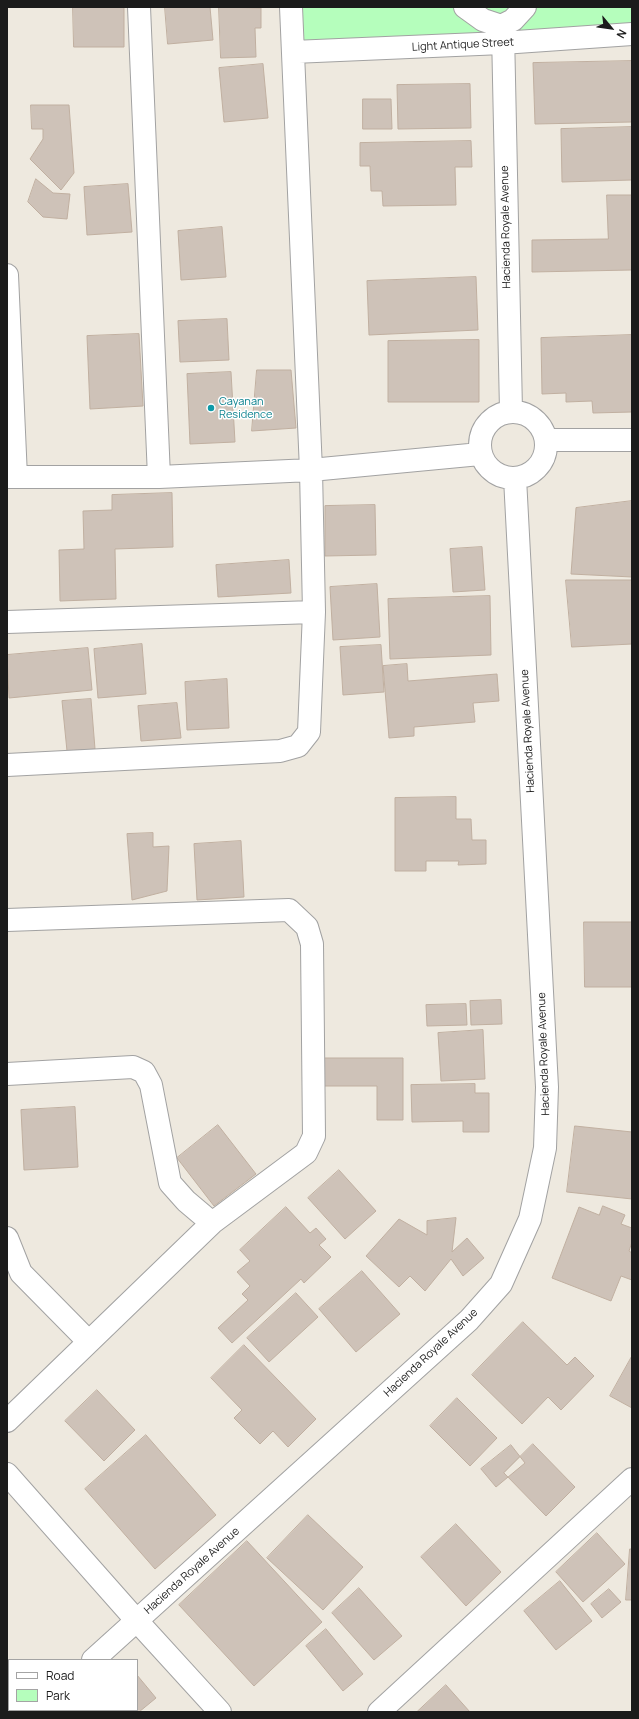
<!DOCTYPE html>
<style>
body{margin:0}
#map{position:relative;width:639px;height:1719px;overflow:hidden;background:#eee9df;font-family:Manrope,sans-serif}
canvas{display:block}
.frame{position:absolute;inset:0;border:8px solid #1b1b1b;pointer-events:none}
.legend{position:absolute;left:8px;top:1659px;width:130px;height:52px;box-sizing:border-box;background:#fff;border:1px solid #a4a4a4;margin:0;padding:5px 7px;list-style:none;font-size:12px;color:#1b1b1b}
.legend li{display:flex;align-items:center;gap:8px;height:20px}
.legend b{width:20px;border:1px solid #a4a4a4}
.north{position:absolute;left:591px;top:8px;width:40px;height:40px;-webkit-text-stroke:3px #fff;paint-order:stroke;rotate:119deg;font-size:11px;font-weight:700;line-height:16px;text-align:center;color:#1b1b1b}
.north::after{content:'';display:block;margin:auto;width:14px;height:18px;background:#1b1b1b;clip-path:polygon(50% 0,100% 100%,50% 72%,0 100%)}
</style>
<div id="map">
<canvas width="639" height="1719"></canvas>
<div class="frame"></div>
<ul class="legend">
<li><b style="height:5px;background:#fff"></b>Road</li>
<li><b style="height:11px;background:#b5febc"></b>Park</li>
</ul>
<div class="north">N</div>
</div>
<script>
const ctx = document.querySelector('canvas').getContext('2d');
ctx.lineJoin = 'round';
function fill(path, color) {
  ctx.fillStyle = color;
  ctx.fill(path, 'evenodd');
}
function stroke(path, color, width, dash) {
  ctx.strokeStyle = color;
  ctx.lineWidth = width;
  ctx.lineCap = dash ? 'butt' : 'round';
  ctx.setLineDash(dash || []);
  ctx.stroke(path);
}
function drawText(font, color, halo, rows, align = 'center') {
  ctx.font = font + ' Manrope,sans-serif';
  ctx.lineWidth = 3;
  ctx.setLineDash([]);
  ctx.textBaseline = 'middle';
  ctx.strokeStyle = halo;
  ctx.fillStyle = color;
  for (const [text, x, y, turn = 0] of rows) {
    ctx.save();
    ctx.translate(x, y);
    ctx.rotate((+turn || 0) * Math.PI / 180);
    ctx.textAlign = isNaN(turn) ? turn : align;
    if (halo) ctx.strokeText(text, 0, 0);
    ctx.fillText(text, 0, 0);
    ctx.restore();
  }
}
fill(new Path2D(`
 M295,7H632V40L296,55Z`), '#b5febc');
const building = new Path2D(`
 M73,7H124V47H74Z
 M165,7H210L213,40L168,44Z
 M219,7L261,8V28H255L256,57L221,58Z
 M632,61V122L535,124L533,63Z
 M263,64L268,118L224,122L219,68Z
 M470,84L471,128L398,129L397,85Z
 M363,99H391L392,129H363Z
 M31,105H69L74,173L61,190L30,159L43,139V129H32Z
 M632,127V180L562,182L561,129Z
 M471,141L472,167H455L456,205L383,206L382,191H371L370,166H360V143Z
 M36,179L53,193L70,194L67,219L43,217L28,202Z
 M128,184L132,232L87,235L84,187Z
 M607,195H632V270L532,272V240L608,239Z
 M222,227L226,277L181,280L178,231Z
 M476,277L478,330L369,335L367,281Z
 M227,319L229,360L180,362L178,321Z
 M139,334L143,406L90,409L87,336Z
 M632,335V412L593,413L592,401L566,402V393L542,394L541,338Z
 M479,340V402H388V341Z
 M257,370H291L296,428L252,431Z
 M231,372L235,442L190,444L187,374Z
 M172,493L173,547L115,549L116,599L60,601L59,550L84,549L83,511L112,510V495Z
 M632,501V577L571,574L576,508Z
 M375,505L376,555L325,556V506Z
 M482,547L485,590L453,592L450,549Z
 M289,560L291,593L218,597L216,565Z
 M566,580H632V644L572,647Z
 M377,584L380,637L333,640L330,587Z
 M490,596L491,655L390,659L388,599Z
 M142,644L146,694L98,698L94,649Z
 M381,645L384,692L343,695L340,647Z
 M88,648L92,690L9,698L7,655Z
 M407,664L408,681L497,674L499,701L473,703L475,722L414,727V736L389,738L383,666Z
 M227,679L229,728L187,730L185,682Z
 M91,699L95,749L67,751L62,701Z
 M177,703L181,738L141,741L138,706Z
 M456,797V819H471L472,840H486V864L458,865L459,861H426V871H395V798Z
 M153,833V847L169,846L167,891L132,900L127,834Z
 M241,841L244,897L197,900L194,844Z
 M584,922H632V987H585Z
 M501,1000L502,1024L471,1025L470,1001Z
 M466,1004L467,1025L427,1026L426,1005Z
 M483,1030L485,1079L441,1081L438,1033Z
 M322,1058H403V1120H377V1086H322Z
 M475,1084V1093H489V1132H463V1121L412,1122L411,1085Z
 M75,1107L78,1167L24,1170L21,1110Z
 M218,1125L256,1174L214,1206L177,1158Z
 M575,1126L632,1132V1199L567,1192Z
 M339,1170L376,1211L345,1239L308,1198Z
 M603,1206L625,1215L621,1224L632,1228V1242L629,1251L632,1253V1280L621,1276L611,1301L552,1278L579,1207L599,1215Z
 M286,1207L310,1233L316,1228L326,1239L319,1245L331,1257L304,1283L301,1279L232,1343L218,1328L248,1300L242,1294L250,1286L237,1272L250,1261L240,1250Z
 M456,1218L452,1252L467,1238L484,1258L463,1276L451,1259L425,1291L410,1276L399,1287L366,1256L399,1219L427,1235V1221Z
 M362,1271L400,1314L356,1352L319,1309Z
 M296,1293L318,1317L269,1362L247,1338Z
 M523,1322L567,1365L575,1357L594,1376L561,1410L548,1397L522,1424L472,1375Z
 M244,1345L316,1419L288,1447L273,1431L260,1444L234,1418L242,1410L211,1378Z
 M632,1356V1408L610,1396Z
 M97,1390L135,1430L104,1461L65,1421Z
 M457,1398L497,1438L470,1466L430,1426Z
 M146,1435L216,1515L155,1569L85,1489Z
 M533,1444L575,1487L546,1516L504,1473Z
 M511,1445L525,1463L496,1487L481,1469Z
 M308,1515L363,1567L323,1610L267,1558Z
 M456,1524L501,1572L466,1606L421,1557Z
 M597,1533L625,1564L583,1602L556,1572Z
 M247,1541L322,1622L254,1686L179,1605Z
 M630,1549H632V1600H626Z
 M560,1581L592,1621L556,1650L524,1611Z
 M359,1588L402,1636L374,1660L332,1613Z
 M609,1589L621,1602L602,1618L591,1604Z
 M326,1629L363,1674L343,1691L306,1646Z
 M137,1675L156,1698L139,1712H88L90,1710H137Z
 M446,1685L470,1712H417Z`);
fill(building, '#cec2b8');
stroke(building, '#c0afa0', 1);
const minor = new Path2D(`
 M139,7L159,477
 M465,7L483,20L501,26L513,20L525,7
 M501,26L503,32L511,411
 M293,52L502,43L632,34
 M7,275L16,477
 M480 445a33 33 0 1 1 66 0a33 33 0 1 1-66 0Z
 M546,440H632
 M7,477H159L311,470L480,454
 M7,622L314,612
 M7,765L280,751L298,746L309,732L314,612L311,470L291,7
 M7,920L289,910L307,927L312,944L314,1136L306,1153L212,1223L7,1421
 M7,1074L133,1067L144,1072L151,1085L170,1183L186,1201L212,1223
 M7,1238L21,1273L89,1342
 M7,1474L137,1621L220,1712
 M93,1660L469,1320L501,1284L530,1219L545,1148L547,1087L515,478
 M35,1712L38,1710
 M379,1712L632,1479`);
stroke(minor, '#a2a2a2', 24);
stroke(minor, '#fff', 22);
for (const [x, y, r, color] of [
 [211,408,4,"#0f9aa8"]
]) {
  const dot = new Path2D();
  dot.arc(x, y, r, 0, 2 * Math.PI);
  ctx.fillStyle = color;
  ctx.fill(dot);
  stroke(dot, '#fff', 1.5);
}
drawText('11px', '#1b1b1b', '#fff', [
 ["Light Antique Street",463,45,-3],
 ["Hacienda Royale Avenue",506,227,-91],
 ["Hacienda Royale Avenue",528,731,-93],
 ["Hacienda Royale Avenue",544,1054,-92],
 ["Hacienda Royale Avenue",431,1353,-43],
 ["Hacienda Royale Avenue",192,1571,-42]
]);
drawText('11px', '#0d838f', '#fff', [
 ["Cayanan",219,402],
 ["Residence",219,415]
], 'left');
</script>
